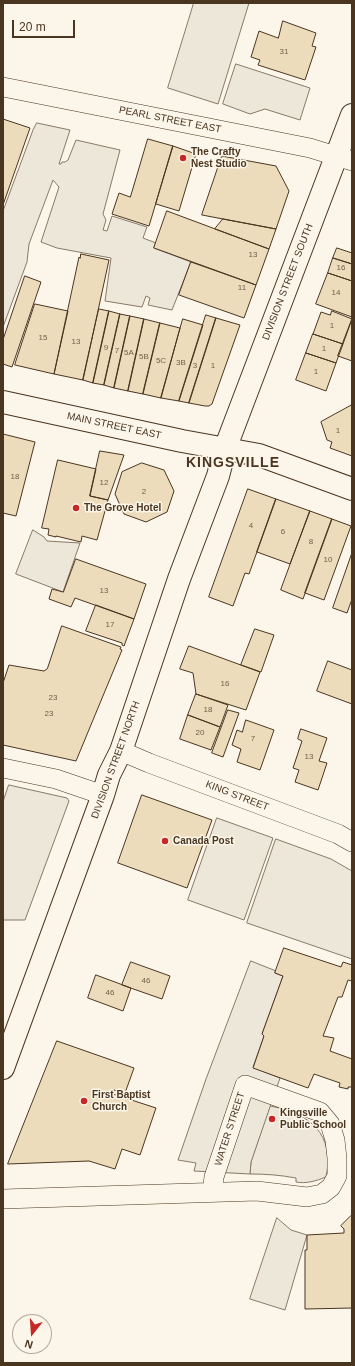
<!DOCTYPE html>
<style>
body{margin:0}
#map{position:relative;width:355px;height:1366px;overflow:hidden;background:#fbf6e9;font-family:Arial,sans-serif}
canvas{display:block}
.frame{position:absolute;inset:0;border:4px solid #4a3520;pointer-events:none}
.north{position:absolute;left:12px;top:1314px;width:40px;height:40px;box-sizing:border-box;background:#fbf6e9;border:1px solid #b4a999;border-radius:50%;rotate:197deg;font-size:11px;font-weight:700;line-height:16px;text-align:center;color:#4a3520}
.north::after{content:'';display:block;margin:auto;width:14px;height:18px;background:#c62828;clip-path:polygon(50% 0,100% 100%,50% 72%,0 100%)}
.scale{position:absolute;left:12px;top:20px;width:63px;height:18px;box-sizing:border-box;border:2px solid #4a3520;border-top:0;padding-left:5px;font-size:12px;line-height:14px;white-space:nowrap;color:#4a3520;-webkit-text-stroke:3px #fbf6e9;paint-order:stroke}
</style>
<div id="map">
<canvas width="355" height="1366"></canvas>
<div class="frame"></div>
<div class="north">N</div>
<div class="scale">20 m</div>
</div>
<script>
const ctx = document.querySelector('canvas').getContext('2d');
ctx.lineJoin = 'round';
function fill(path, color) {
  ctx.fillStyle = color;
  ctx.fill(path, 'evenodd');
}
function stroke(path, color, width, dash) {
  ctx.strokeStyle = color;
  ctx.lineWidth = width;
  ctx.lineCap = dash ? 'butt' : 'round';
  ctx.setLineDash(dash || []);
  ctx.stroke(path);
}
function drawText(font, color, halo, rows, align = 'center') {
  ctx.font = font + ' Arial,sans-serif';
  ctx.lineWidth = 3;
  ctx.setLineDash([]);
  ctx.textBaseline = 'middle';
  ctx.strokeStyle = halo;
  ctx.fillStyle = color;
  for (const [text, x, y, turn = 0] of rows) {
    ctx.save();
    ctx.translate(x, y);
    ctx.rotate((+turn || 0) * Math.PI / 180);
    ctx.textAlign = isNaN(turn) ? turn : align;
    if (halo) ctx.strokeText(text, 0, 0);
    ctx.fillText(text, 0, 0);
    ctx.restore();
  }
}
const green = new Path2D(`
 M270,1106C310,1113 335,1134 326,1177C316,1181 306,1184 296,1182V1178C280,1175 266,1174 250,1174L251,1162Z`);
fill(green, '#ede6d9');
stroke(green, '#887966', 1);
const parking = new Path2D(`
 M194,3H249L218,104L168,88Z
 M236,64L310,88L300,120L265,109L250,114L223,104Z
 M37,123L70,130L59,164H61L62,162H65L68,160L76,140L120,150L103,214L106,220L103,230L107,231L112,216L147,227L143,238L156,243L154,248L191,262L172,310L148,305L150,298L146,296L142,307L105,301L111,258L57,248L41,242L59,187L53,180L29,244L27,262L3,327V211L33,130Z
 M33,530L44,537L47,541L80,543L63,592L16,574Z
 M9,785L67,798L69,801L25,920H3V802Z
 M217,818L273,838L244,920L188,900Z
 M276,839L331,859L352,871V959L247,923Z
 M251,961L276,971L275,973L283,976L262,1034L264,1036L253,1067L280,1078L251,1162L250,1174L194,1171L196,1163L178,1160L206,1079Z
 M277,1218L291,1230L307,1235L285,1310L250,1299Z`);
fill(parking, '#ede7d9');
stroke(parking, '#887966', 1);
const building = new Path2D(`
 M283,21L316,33L312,46L316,47L305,80L258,65L260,60L251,57L259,31L278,38Z
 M3,119L30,128L3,205Z
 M148,139L173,146L149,226L112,214L119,193L130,197Z
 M173,146L196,154L179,211L156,204Z
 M222,156L276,166L289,191L276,229L202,215Z
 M167,211L269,249L256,285L154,248Z
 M223,219L276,229L269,249L215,229Z
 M337,248L352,253V264L333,258Z
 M81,254L109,260L83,380L54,374L79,257L80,258Z
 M333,258L352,264V281L328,273Z
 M191,262L256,285L244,318L179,295Z
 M328,273L352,281V317L316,304Z
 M25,276L41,282L12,367L3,364V340Z
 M35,304L68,311L54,374L15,365Z
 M99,309L109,311L93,383L83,380Z
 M109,311L120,314L104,385L93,383Z
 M332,311L352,319L343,344L313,334L321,312L330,315Z
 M120,314L130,316L114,388L104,385Z
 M206,315L216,318L189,403L179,401Z
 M130,316L144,319L128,391L114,388Z
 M216,318L240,325L212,404L209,406H205L189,403Z
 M144,319L160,323L143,394L128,391Z
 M183,319L203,325L179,401L161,398Z
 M352,319V361L338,356Z
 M160,323L180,328L161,398L143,394Z
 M313,334L343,344L336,363L306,353Z
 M306,353L336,363L326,391L296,380Z
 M352,405V456L330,448L332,442L327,440L321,422Z
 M3,434L35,442L16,516L3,513Z
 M100,451L124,455L108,500L90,496Z
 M58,460L96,469L90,496L108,500L97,540L82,536L81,542L56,536V537L48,535L49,529L42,528Z
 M142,463L164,470L174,491L167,512L146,522L124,514L115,494L122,472Z
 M248,489L276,499L249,574L245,573L233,606L209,597Z
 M276,499L310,511L290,564L257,552Z
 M310,511L332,519L303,599L281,590Z
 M332,519L351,526L324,600L305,593Z
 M352,553V599L347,613L333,608Z
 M76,559L146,584L134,619L75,598L71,607L49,599L52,589L63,592Z
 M96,605L134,619L124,646L122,645V643L86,631Z
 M62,626L121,647L120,649L122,650L76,761L3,745V683L9,665L44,671L47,669Z
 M255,629L274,635L261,672L241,665Z
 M189,646L260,672L246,710L196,694L193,673L180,669Z
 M328,661L352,670V704L317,691Z
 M196,694L228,705L220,727L188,715Z
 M228,710L239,713L223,757L212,753Z
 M188,715L220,727L211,750L180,739Z
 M246,720L274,730L260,770L237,762L241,749L232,745L237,730L242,732Z
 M301,729L327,738L319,761L327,763L318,790L295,782L299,770L293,768L302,741L298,739Z
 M142,795L212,820L187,888L118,863Z
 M284,948L341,967L343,962L352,965V981L348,980L342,997H338L323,1036L334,1038L330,1051L352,1059V1087H348V1089L339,1087L340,1083L314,1074L308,1088L253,1068L264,1036L262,1034L283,976L275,973Z
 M131,962L170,976L162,999L122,985Z
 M96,975L131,988L123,1011L88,998Z
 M57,1041L134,1068L125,1093L114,1090L113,1094L156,1108L140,1155L122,1149L115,1169L89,1161L8,1164Z
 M351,1216L352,1217V1308L305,1309V1250H307V1235L344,1233V1229L341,1226Z`);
fill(building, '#ecdcbc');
stroke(building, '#4a3520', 1);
const street = new Path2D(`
 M3,87L310,148L352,161
 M121,751L149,763L338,834L352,842
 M3,768L56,779L103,795
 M3,1199L257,1191L307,1197L322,1194L331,1187L337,1176V1158L335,1140L330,1124L320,1112L245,1085L214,1177L212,1192`);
const secondary = new Path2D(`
 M3,402L182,441L259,455L352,489
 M3,1068L103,795L109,775L121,751L179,579L218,476L225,449L352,115`);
stroke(street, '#4a3520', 20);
stroke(secondary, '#4a3520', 24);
stroke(street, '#fbf6e9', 19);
stroke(secondary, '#fbf6e9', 22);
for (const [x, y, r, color] of [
 [183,158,4,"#c62828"],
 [76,508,4,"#c62828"],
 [165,841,4,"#c62828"],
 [84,1101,4,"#c62828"],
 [272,1119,4,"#c62828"]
]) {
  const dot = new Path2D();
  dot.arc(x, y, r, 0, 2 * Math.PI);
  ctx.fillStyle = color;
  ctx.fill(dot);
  stroke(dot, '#fbf6e9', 1.5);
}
drawText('8px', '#725f47', null, [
 ["31",284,52],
 ["13",253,255],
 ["16",341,268],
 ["11",242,288],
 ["14",336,293],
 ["1",332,326],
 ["15",43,338],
 ["13",76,342],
 ["9",106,348],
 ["1",324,349],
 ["7",117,351],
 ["5A",129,353],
 ["5B",144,357],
 ["5C",161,361],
 ["3B",181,363],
 ["3",195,366],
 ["1",213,366],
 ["1",316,372],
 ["1",338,431],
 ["18",15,477],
 ["12",104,483],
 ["2",144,492],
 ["4",251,526],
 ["6",283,532],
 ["8",311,542],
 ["10",328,560],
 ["13",104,591],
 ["17",110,625],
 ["16",225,684],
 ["23",53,698],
 ["18",208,710],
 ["23",49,714],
 ["20",200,733],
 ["7",253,739],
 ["13",309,757],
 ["46",146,981],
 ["46",110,993]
]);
drawText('10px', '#4a3520', '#fbf6e9', [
 ["PEARL STREET EAST",170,120,11],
 ["DIVISION STREET SOUTH",288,282,-69],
 ["MAIN STREET EAST",114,426,12],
 ["DIVISION STREET NORTH",116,760,-70],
 ["KING STREET",237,796,21],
 ["WATER STREET",230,1129,-72]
]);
drawText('bold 10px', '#4a3520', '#fbf6e9', [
 ["The Crafty",191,152],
 ["Nest Studio",191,164],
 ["The Grove Hotel",84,508],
 ["Canada Post",173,841],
 ["First Baptist",92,1095],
 ["Church",92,1107],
 ["Kingsville",280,1113],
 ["Public School",280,1125]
], 'left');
ctx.letterSpacing = '1px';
drawText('bold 14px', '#4a3520', '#fbf6e9', [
 ["KINGSVILLE",233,463]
]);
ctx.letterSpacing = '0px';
</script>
